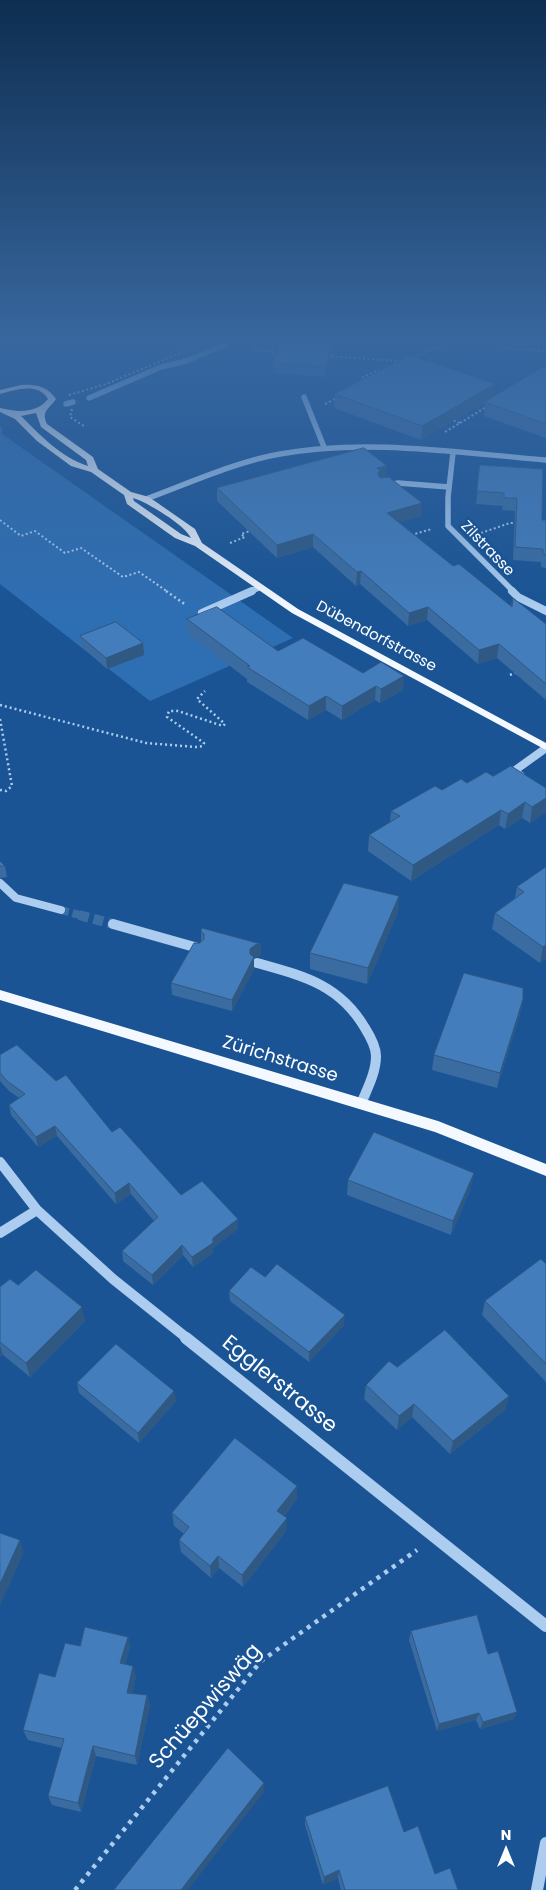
<!DOCTYPE html>
<meta charset="utf-8">
<style>
body{margin:0}
#map{position:relative;width:546px;height:1890px;overflow:hidden;background:#1a5494;font-family:Poppins,sans-serif}
canvas{display:block}
.north{position:absolute;left:481px;top:1825px;width:50px;height:50px;-webkit-text-stroke:4px #1a5494;paint-order:stroke;rotate:0deg;font-size:14px;font-weight:700;line-height:20px;text-align:center;color:#fff}
.north::after{content:'';display:block;margin:auto;width:18px;height:22px;background:#fff;clip-path:polygon(50% 0,100% 100%,50% 72%,0 100%)}
</style>
<div id="map">
<canvas width="546" height="1890"></canvas>
<div class="north">N</div>
</div>
<script>
const ctx = document.querySelector('canvas').getContext('2d');
ctx.lineJoin = 'round';
function fill(path, color) {
  ctx.fillStyle = color;
  ctx.fill(path, 'evenodd');
}
function stroke(path, color, width, dash) {
  ctx.strokeStyle = color;
  ctx.lineWidth = width;
  ctx.lineCap = dash ? 'butt' : 'round';
  ctx.setLineDash(dash || []);
  ctx.stroke(path);
}
function drawText(font, color, halo, rows, align = 'center') {
  ctx.font = font + ' Poppins,sans-serif';
  ctx.lineWidth = 5;
  ctx.setLineDash([]);
  ctx.textBaseline = 'middle';
  ctx.strokeStyle = halo;
  ctx.fillStyle = color;
  for (const [text, x, y, turn = 0] of rows) {
    ctx.save();
    ctx.translate(x, y);
    ctx.rotate((+turn || 0) * Math.PI / 180);
    ctx.textAlign = isNaN(turn) ? turn : align;
    if (halo) ctx.strokeText(text, 0, 0);
    ctx.fillText(text, 0, 0);
    ctx.restore();
  }
}
fill(new Path2D(`
 M0,426L2,427V434L293,638L150,701L0,584Z`), '#2e6eb2');
stroke(new Path2D(`
 M89,398L161,367L186,361L226,344
 M66,404L73,402`), '#9ec8f2', 5.5);
stroke(new Path2D(`
 M61,910L84,916`), '#3c6ea4', 8, [8, 4]);
stroke(new Path2D(`
 M79,915L113,924`), '#3c6ea4', 10, [10, 5]);
stroke(new Path2D(`
 M498,344L511,349L546,351
 M254,350L281,353
 M327,356L400,361
 M411,358L445,344
 M360,382L363,377L380,370
 M69,395L106,384L202,344
 M325,404L337,398
 M72,409L70,417L84,426
 M460,423L488,406
 M445,432L460,423L452,420
 M0,520L21,536L35,531L65,553L81,548L123,577L139,572L168,592
 M481,533L510,523H518
 M411,535L432,529
 M230,543L245,537L241,534L253,530`), '#accdf0', 2, [2, 2.5]);
stroke(new Path2D(`
 M166,591L186,605
 M510,675L517,672
 M0,705L146,743L196,747L203,746L204,743L167,717L169,711H178L223,726L225,724L197,699L205,691
 M0,719L12,786L6,791L0,790`), '#accdf0', 2.5, [2, 3]);
stroke(new Path2D(`
 M75,1890L261,1661L417,1550`), '#accdf0', 4.5, [4, 5.5]);
stroke(new Path2D(`
 M304,397L324,447
 M453,453L448,497V526L514,592
 M385,486L398,483L449,487
 M146,499C187,484 238,461 280,454C367,438 458,453 546,460
 M249,592L259,588`), '#accdf0', 5.5);
stroke(new Path2D(`
 M512,591L518,597L546,611
 M202,613L252,591
 M521,776L514,771L546,748
 M0,883L16,898L61,910`), '#accdf0', 8);
stroke(new Path2D(`
 M113,924L198,948
 M257,963C303,976 339,984 365,1028C370,1036 376,1047 376,1056C376,1073 367,1089 361,1104
 M0,1162L37,1210L113,1279L188,1339
 M0,1233L37,1210`), '#accdf0', 10);
stroke(new Path2D(`
 M186,1338L546,1626
 M537,1890L546,1843`), '#accdf0', 12);
fill(new Path2D(`
 M21,385C36,384 47,386 56,399C49,409 41,411 47,424L93,457L98,469L131,492L149,497L195,529L202,543L298,609L546,743V750L292,613L195,546L175,538L127,504L124,495L91,472L71,466L37,441L15,419L0,412V408C17,412 36,414 48,399C38,382 15,390 0,394V390ZM36,413L41,427L86,460L88,466C62,458 40,435 21,416ZM133,498C147,502 185,525 191,538L181,534L134,501Z
 M0,990L438,1121L546,1164V1176L435,1132L0,1000Z`), '#f4f9ff');
fill(new Path2D(`
 M332,352L325,377L273,373V363Z
 M546,365V438L484,416L485,402L492,398L421,440L334,408L335,394L493,397Z
 M480,465L542,520H546V568L541,567V562L513,560L515,511L502,510L503,506L476,504Z
 M386,477L421,516L399,522L453,566L511,606L513,598L546,624V700L497,658L478,664L427,620L408,626L360,584L356,586L313,547L277,558L217,501V488Z
 M187,619L278,651L363,673L403,690L380,703L375,700L342,720L326,710L308,720L247,682V679L187,633Z
 M80,636L143,643L144,655L107,669L82,647Z
 M493,776L546,788V812L530,823L522,818L505,829L499,825L411,881L368,851L369,835L390,822L391,811L442,790Z
 M0,861L5,866L7,877L0,878Z
 M546,867V958L540,963L492,929L495,913L515,898L517,887Z
 M398,912L367,984L310,969V953Z
 M201,931L261,955L255,957L254,958V969L232,1011L172,995L171,983L201,941Z
 M523,999L520,1014L497,1088L432,1070L434,1055Z
 M0,1055L112,1132L181,1195L238,1229L213,1248V1253L193,1267L183,1255L153,1285L123,1261L122,1251L154,1221L131,1194L116,1204L57,1136L38,1147L11,1115L9,1105L19,1098L9,1091L0,1081Z
 M348,1180L471,1188L451,1235L347,1195Z
 M546,1264V1382L482,1315L485,1301Z
 M265,1277L344,1325L309,1362L230,1301L229,1291Z
 M18,1285L85,1321L30,1377L3,1355L0,1357V1286Z
 M397,1367L509,1396L505,1410L450,1454L412,1417L397,1430L364,1399L366,1385Z
 M77,1383L176,1401L139,1443L79,1393Z
 M297,1486V1499L284,1516L286,1531L243,1587L219,1568L211,1578L181,1552L179,1540L184,1534L174,1526L172,1513Z
 M411,1631L488,1654L514,1719L480,1729L476,1720L437,1731L409,1640Z
 M128,1637L130,1648L125,1664L136,1677L132,1694L147,1695L150,1705L137,1765L96,1756L81,1812L52,1805L48,1796L62,1748L28,1740L23,1730L80,1646Z
 M305,1817L404,1832L435,1874L458,1890H341L338,1878L323,1885L305,1825Z`), '#3a6ca1');
fill(new Path2D(`
 M332,344V352L325,377V367Z
 M495,384L493,397L421,440L422,426Z
 M387,466L386,478L379,480L377,468Z
 M422,503L421,516L387,526V513Z
 M313,534V547L277,558V545Z
 M361,571L360,584L356,586L357,572Z
 M428,607L427,620L408,626L409,613Z
 M143,643L144,655L107,669L106,658Z
 M499,644L497,658L478,664L479,650Z
 M404,676L403,690L380,703L381,689Z
 M376,686L375,700L342,720V706Z
 M326,696V710L308,720L309,706Z
 M546,798V812L530,823L532,807Z
 M525,802L522,818L505,829L508,814Z
 M501,810L499,825L411,881L413,865Z
 M399,896L398,912L367,984L368,968Z
 M261,944V955L255,957L254,958V969L232,1011V1000L251,961L250,949L255,945Z
 M546,945V958L540,963L543,947Z
 M523,999L520,1014L497,1088L500,1073Z
 M55,1126L57,1136L38,1147L36,1137Z
 M474,1173L471,1188L451,1235L453,1221Z
 M129,1183L131,1194L116,1204L115,1193Z
 M238,1219V1229L213,1248V1253L193,1267L192,1257L213,1238Z
 M182,1245L183,1255L153,1285L152,1275Z
 M82,1307L85,1321L30,1377L26,1363Z
 M345,1315L344,1325L309,1362V1352Z
 M0,1345L3,1355L0,1357Z
 M174,1391L176,1401L139,1443L138,1433Z
 M509,1396L505,1410L450,1454L453,1441Z
 M414,1404L412,1417L397,1430L399,1416Z
 M297,1486V1499L277,1524V1511Z
 M287,1518L286,1531L243,1587L242,1575Z
 M20,1540L24,1552L0,1606V1584Z
 M218,1556L219,1568L211,1578L210,1566Z
 M128,1637L130,1648L122,1673L120,1663Z
 M133,1666L136,1677L130,1704L127,1693Z
 M147,1695L150,1705L137,1765L135,1756Z
 M517,1712L514,1719L480,1729L483,1722Z
 M479,1713L476,1720L437,1731L439,1724Z
 M93,1746L96,1756L81,1812L78,1803Z
 M264,1783V1792L188,1890H181Z
 M339,1870L338,1878L323,1885L324,1877Z`), '#2f5883');
const building = new Path2D(`
 M280,344H332L325,367L273,363Z
 M410,355L495,384L422,426L335,394Z
 M546,365V424L485,402Z
 M364,448L387,466L377,468L380,470L378,473L380,478L389,477L422,503L387,513L453,566L459,564L512,607L513,598L546,624V684L499,644L479,650L428,607L409,613L361,571L357,572L313,534L277,545L217,488Z
 M480,465L543,469L542,520H546V555L543,554V549L515,547L517,498H504V493L477,491Z
 M217,607L278,651L303,638L363,673L381,662L404,676L381,689L376,686L342,706L326,696L309,706L247,667L250,666L187,619Z
 M116,622L143,643L106,658L80,636Z
 M511,766L546,788V798L532,807L525,802L508,814L501,810L413,865L369,835L400,816L391,811L435,786L442,790L461,779L467,783L486,772L493,776Z
 M0,861L5,866H0Z
 M546,867V945L543,947L495,913L524,892L517,887Z
 M344,883L399,896L368,968L310,953Z
 M202,928L261,944L255,945L250,949V954L254,957L232,1000L171,983L194,943H200L204,939V934L201,931Z
 M464,973L523,988V999L500,1073L434,1055Z
 M17,1045L56,1081L66,1075L112,1132L120,1127L181,1195L202,1181L238,1219L213,1238V1243L192,1257L182,1245L152,1275L122,1251L158,1217L129,1183L115,1193L55,1126L36,1137L9,1105L25,1094L7,1081L0,1073V1055Z
 M374,1132L474,1173L453,1221L348,1180Z
 M541,1259L546,1264V1364L485,1301Z
 M277,1264L345,1315L309,1352L229,1291L251,1267L265,1277Z
 M36,1270L82,1307L26,1363L0,1342V1286H1L10,1279L18,1285Z
 M445,1330L509,1396L453,1441L414,1404L399,1416L366,1385L389,1361L397,1367Z
 M116,1344L174,1391L138,1433L77,1383Z
 M235,1438L297,1486L277,1511L287,1518L242,1575L218,1556L210,1566L179,1540L189,1527L172,1513Z
 M0,1533L20,1540L0,1584Z
 M477,1615L488,1654L498,1651L517,1712L483,1722L479,1713L439,1724L411,1631Z
 M85,1627L128,1637L120,1663L133,1666L127,1693L147,1695L135,1756L93,1746L78,1803L48,1796L64,1739L23,1730L39,1673L55,1677L65,1643L80,1646Z
 M228,1748L264,1783L181,1890H114Z
 M388,1786L404,1832L418,1826L435,1874L450,1868L458,1890H345L339,1870L324,1877L305,1817Z`);
fill(building, '#437dbb');
stroke(building, '#2f5883', 1);
const sky = ctx.createLinearGradient(0, 0, 0, 609);
sky.addColorStop(0, '#0e2e51');
sky.addColorStop(0.56, '#38679f');
sky.addColorStop(1, '#38679f00');
ctx.fillStyle = sky;
ctx.fillRect(0, 0, 546, 609);
drawText('15px', '#fff', '#1a5494', [
 ["Zilstrasse",487,549,46],
 ["Dübendorfstrasse",376,637,28]
]);
drawText('18px', '#fff', '#1a5494', [
 ["Zürichstrasse",280,1060,17]
]);
drawText('21px', '#fff', '#1a5494', [
 ["Egglerstrasse",279,1385,39],
 ["Schüepwiswäg",206,1707,-49]
]);
</script>
